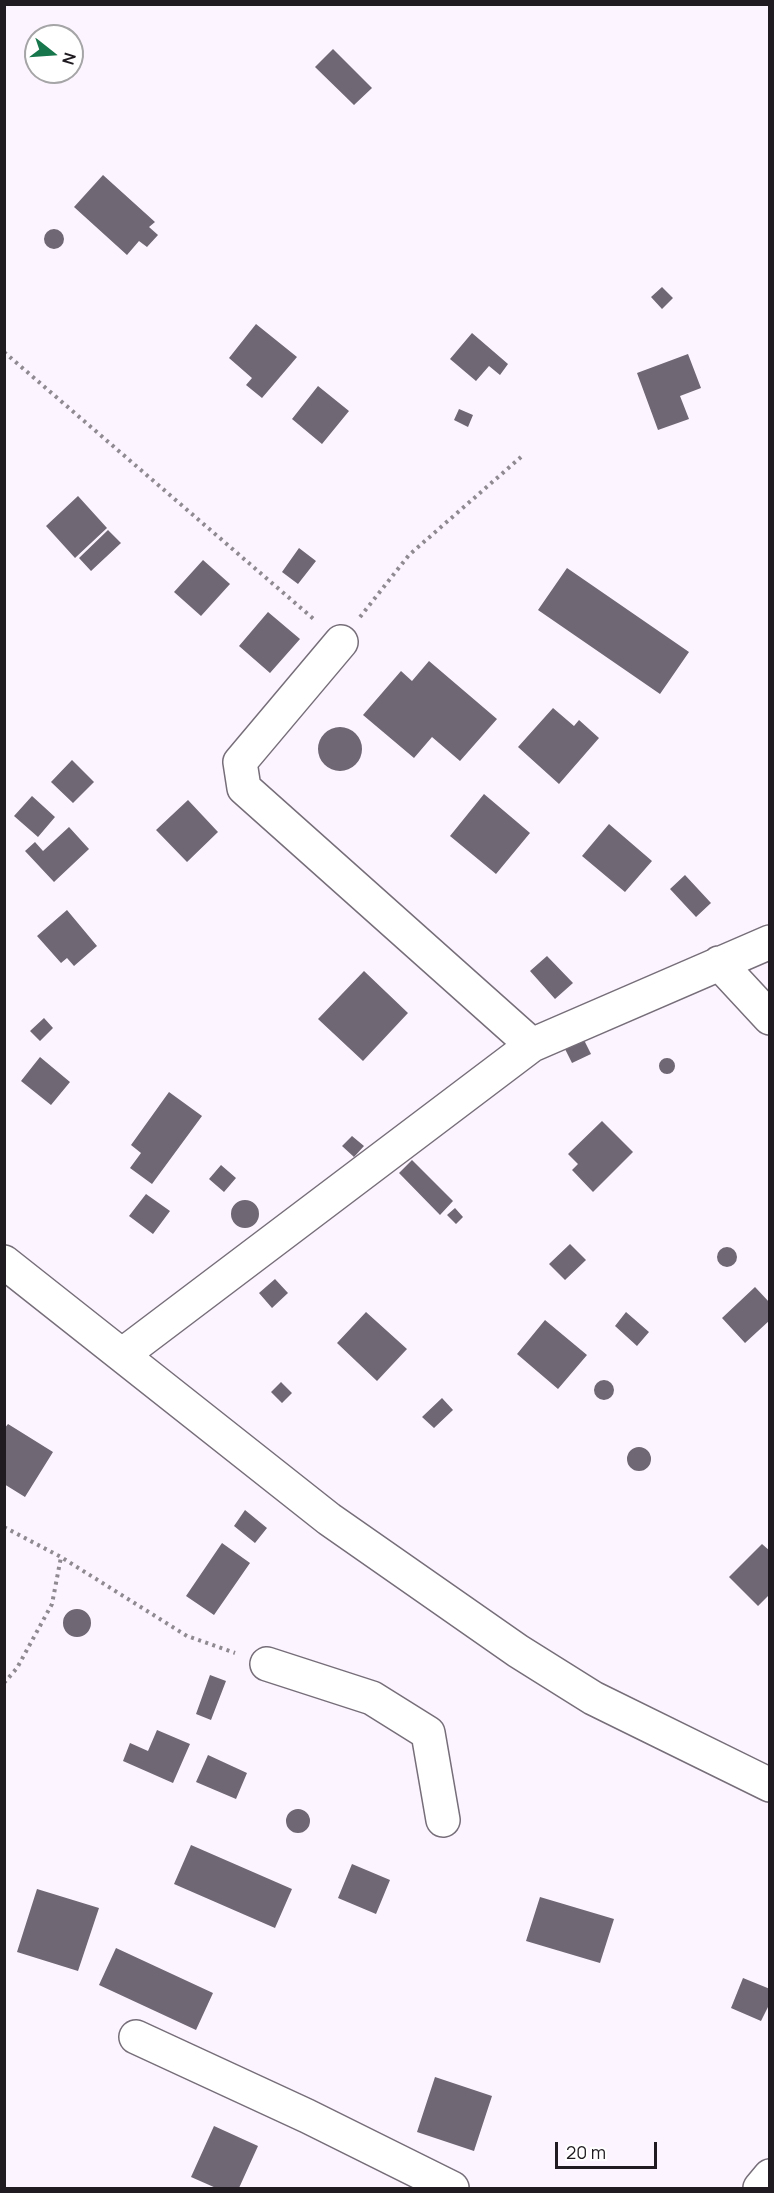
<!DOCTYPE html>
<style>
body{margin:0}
#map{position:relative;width:774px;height:2193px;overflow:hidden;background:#fcf4ff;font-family:Manrope,sans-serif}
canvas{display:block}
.frame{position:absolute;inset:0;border:6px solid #1f1b20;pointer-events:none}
.north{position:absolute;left:24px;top:24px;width:60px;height:60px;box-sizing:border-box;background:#fff;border:2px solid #a5a4a6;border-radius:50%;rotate:107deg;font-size:16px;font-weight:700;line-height:24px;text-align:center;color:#1f1b20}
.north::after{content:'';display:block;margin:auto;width:21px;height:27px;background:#18764c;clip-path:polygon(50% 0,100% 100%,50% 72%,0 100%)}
.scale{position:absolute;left:555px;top:2142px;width:102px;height:27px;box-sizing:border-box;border:3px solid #1f1b20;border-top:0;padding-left:8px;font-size:18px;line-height:21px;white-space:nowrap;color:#1f1b20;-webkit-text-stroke:4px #fff;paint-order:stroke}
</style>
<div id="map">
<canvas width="774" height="2193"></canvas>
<div class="frame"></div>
<div class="north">N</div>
<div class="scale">20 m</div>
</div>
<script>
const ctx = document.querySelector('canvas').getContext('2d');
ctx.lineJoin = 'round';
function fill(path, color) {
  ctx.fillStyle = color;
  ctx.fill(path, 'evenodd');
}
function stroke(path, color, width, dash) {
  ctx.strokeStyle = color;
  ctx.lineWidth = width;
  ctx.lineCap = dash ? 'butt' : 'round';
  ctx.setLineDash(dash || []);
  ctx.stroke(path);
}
fill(new Path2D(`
 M333,49L372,88L354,105L315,67Z
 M103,175L155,222L149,227L158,235L147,247L139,241L127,255L74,207Z
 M44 239a10 10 0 1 1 20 0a10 10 0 1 1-20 0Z
 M662,287L673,298L662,309L651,297Z
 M256,324L297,357L262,398L246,385L252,378L229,358Z
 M472,333L508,364L500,375L489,366L476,381L450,359Z
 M688,354L701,388L680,396L689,419L658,430L637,373Z
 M318,386L349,411L322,444L292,419Z
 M459,409L473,415L468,427L454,420Z
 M78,496L107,528L75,558L46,526Z
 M108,530L121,543L91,571L79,558Z
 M299,548L316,561L298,584L282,572Z
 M203,560L230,584L201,616L174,592Z
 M567,568L689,652L660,694L538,610Z
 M268,612L300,639L270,673L239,646Z
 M429,661L497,719L460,761L432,737L414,758L363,715L401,671L412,681Z
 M553,708L574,726L579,720L599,738L559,784L518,747Z
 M318 749a22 22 0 1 1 44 0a22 22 0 1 1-44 0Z
 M72,760L94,782L73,803L51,782Z
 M484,794L530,833L496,874L450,836Z
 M32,796L55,817L38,837L14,816Z
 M188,800L218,832L187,862L156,830Z
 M609,824L652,861L625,892L582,856Z
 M69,827L89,849L54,882L25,851L35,842L43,851Z
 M685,875L711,903L696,917L670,889Z
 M67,910L97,946L74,966L67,958L61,963L37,936Z
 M547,956L573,983L555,999L530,971Z
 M364,971L408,1013L363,1061L318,1019Z
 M44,1018L53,1028L40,1041L30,1031Z
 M583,1038L591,1054L572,1063L564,1047Z
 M40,1057L70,1082L51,1105L21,1081Z
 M659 1066a8 8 0 1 1 16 0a8 8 0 1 1-16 0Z
 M169,1092L202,1116L152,1184L130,1168L141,1153L131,1145Z
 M602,1121L633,1152L593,1192L572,1170L578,1164L568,1154Z
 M352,1136L364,1146L354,1157L342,1146Z
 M412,1160L453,1201L440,1215L399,1173Z
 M221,1165L236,1178L224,1192L209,1179Z
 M146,1194L170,1211L153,1234L129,1216Z
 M231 1214a14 14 0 1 1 28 0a14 14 0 1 1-28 0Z
 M455,1208L463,1217L456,1224L447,1215Z
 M570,1244L586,1260L565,1280L549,1264Z
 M717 1257a10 10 0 1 1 20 0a10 10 0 1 1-20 0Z
 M275,1279L288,1293L272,1308L259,1293Z
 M755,1287L770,1303V1320L745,1343L722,1318Z
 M366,1312L407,1349L377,1381L337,1343Z
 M626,1312L649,1332L637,1346L615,1326Z
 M545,1320L587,1355L558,1389L517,1354Z
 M594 1390a10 10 0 1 1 20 0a10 10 0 1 1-20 0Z
 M281,1382L292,1393L282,1403L271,1392Z
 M442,1398L453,1410L434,1428L422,1417Z
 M8,1424L53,1452L25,1497L4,1484V1429Z
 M627 1459a12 12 0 1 1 24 0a12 12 0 1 1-24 0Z
 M245,1510L267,1528L255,1543L234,1526Z
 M222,1543L250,1563L214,1615L186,1596Z
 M762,1544L770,1551V1594L758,1606L729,1577Z
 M63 1623a14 14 0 1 1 28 0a14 14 0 1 1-28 0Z
 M210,1675L226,1681L211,1720L196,1714Z
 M157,1730L190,1744L173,1783L123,1761L130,1743L148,1751Z
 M208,1755L247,1773L236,1799L196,1782Z
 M286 1821a12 12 0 1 1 24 0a12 12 0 1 1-24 0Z
 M191,1845L292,1889L275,1928L174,1884Z
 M352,1864L390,1880L376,1914L338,1898Z
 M37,1889L99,1908L78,1971L17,1952Z
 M540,1897L614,1919L600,1963L526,1941Z
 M116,1948L213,1993L196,2030L99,1985Z
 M743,1978L770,1989V2003L761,2021L731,2008Z
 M435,2077L492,2096L474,2151L417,2132Z
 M214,2126L258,2146L239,2188H216L191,2177Z`), '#6f6773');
const minor = new Path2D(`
 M341,642L240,762L244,788L532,1045
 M719,963L770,1018
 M4,1262L329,1519L518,1651L593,1698L770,1785
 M122,1355L532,1045L770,942
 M267,1664L372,1698L428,1733L443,1820
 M136,2037L307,2116L452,2188
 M760,2188L770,2176`);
stroke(minor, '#766e79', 36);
stroke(new Path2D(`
 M4,352L316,621
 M360,617L409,555L521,457
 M4,1527L61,1557L187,1636L235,1653
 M4,1683L17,1668L52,1604L61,1557`), '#8f8991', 4, [3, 4.5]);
stroke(minor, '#fff', 33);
</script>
